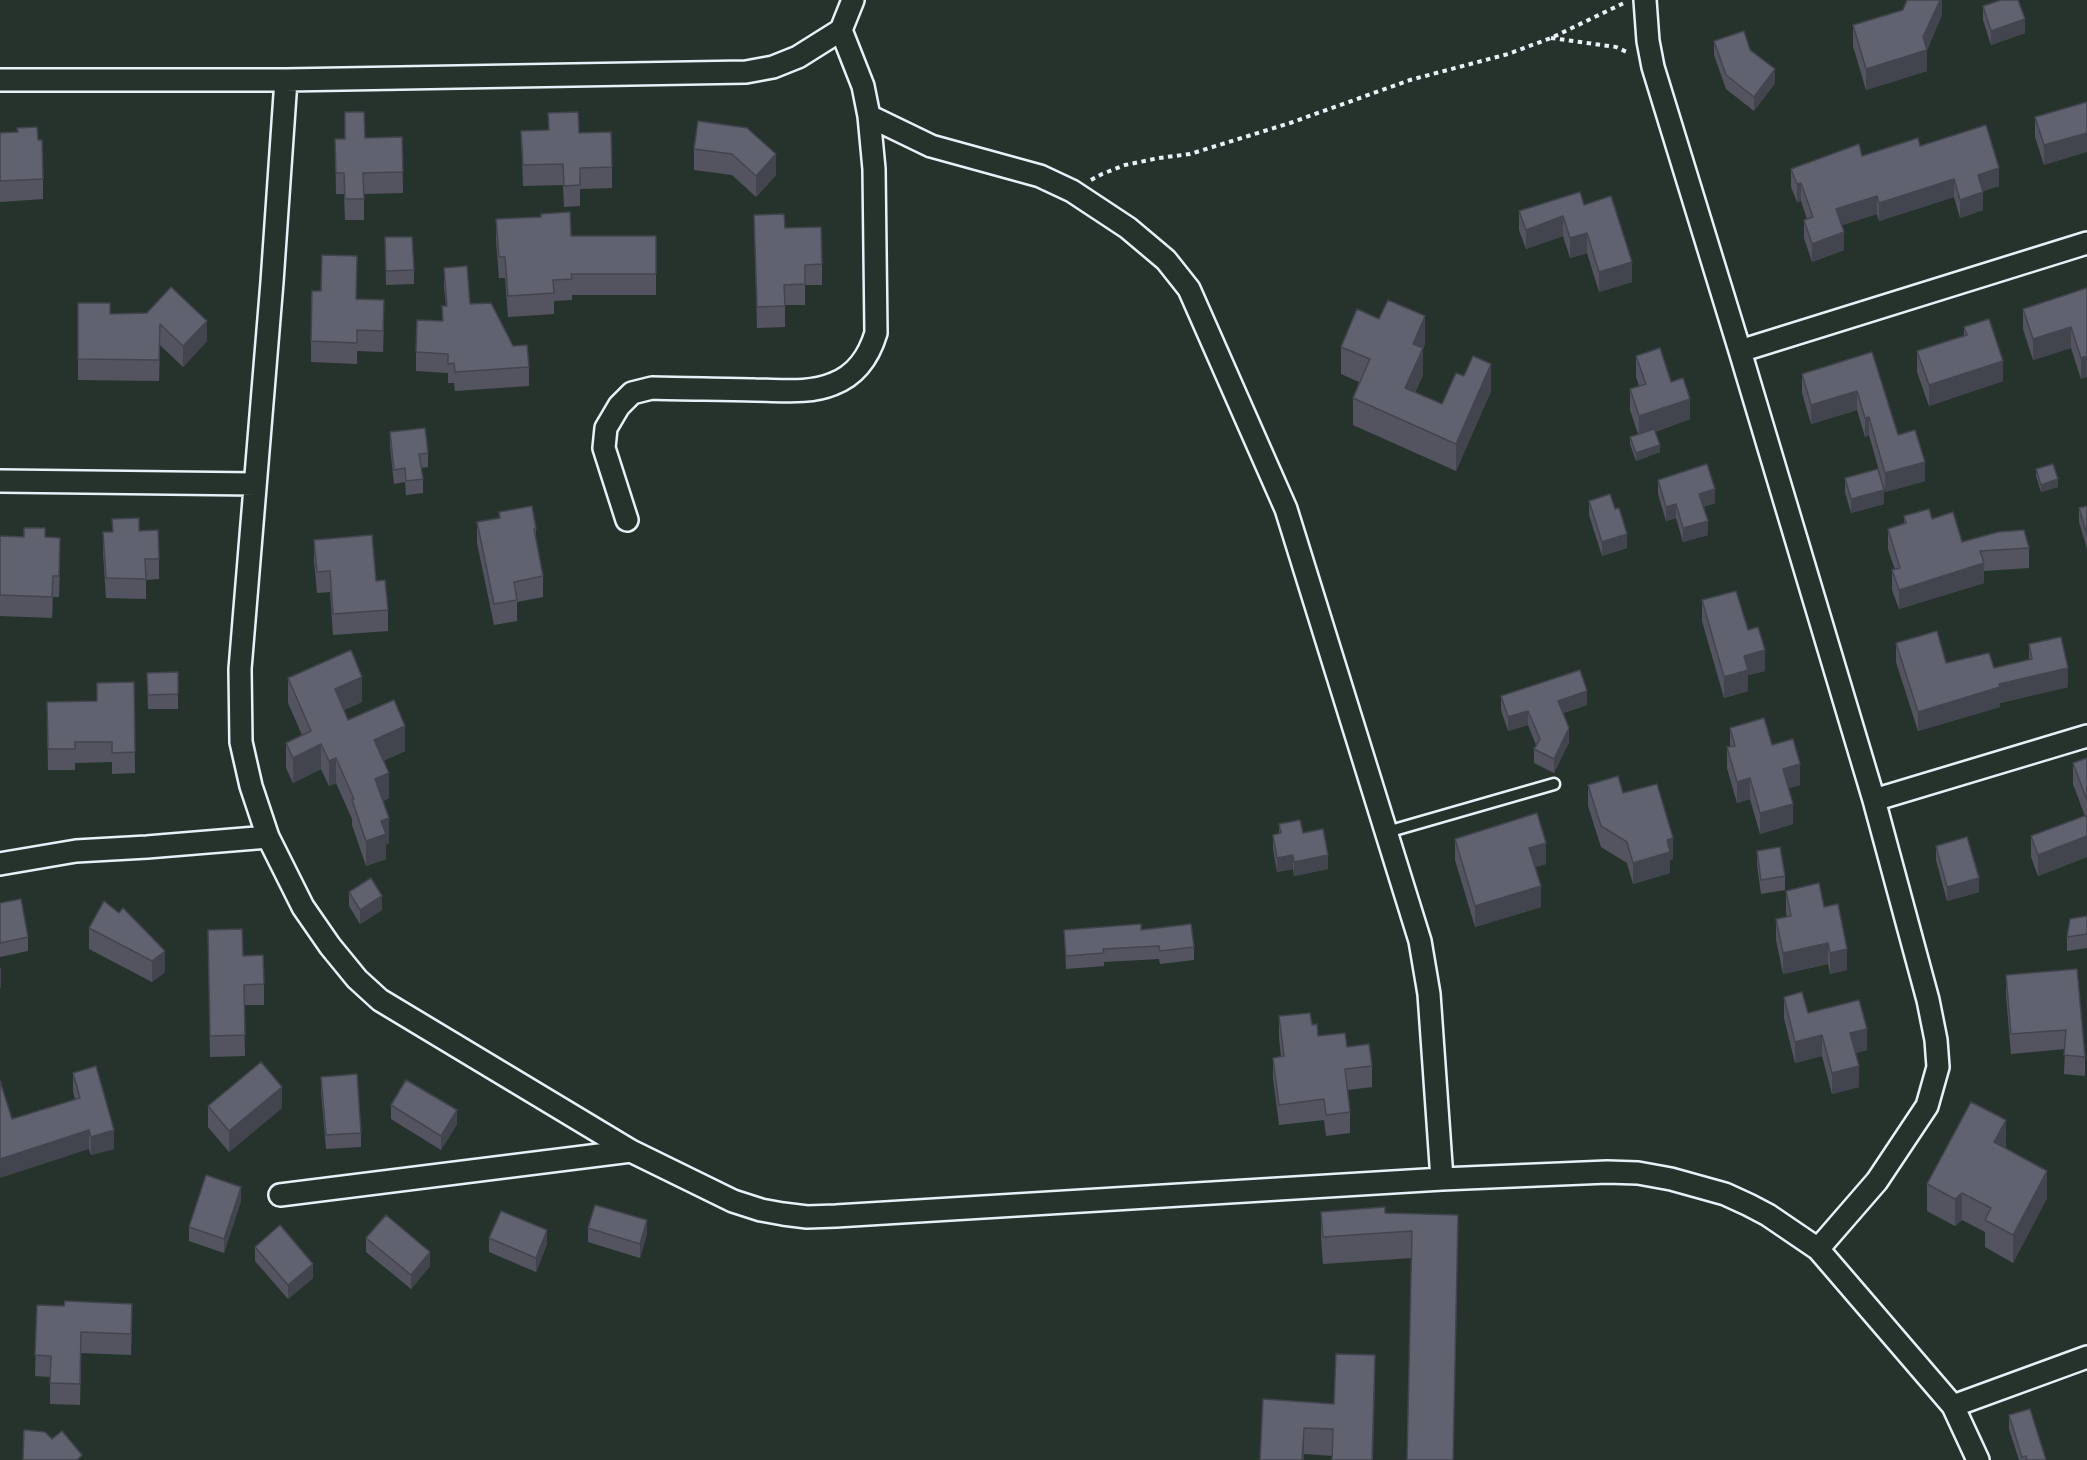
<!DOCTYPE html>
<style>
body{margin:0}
canvas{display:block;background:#26332d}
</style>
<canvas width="2087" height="1460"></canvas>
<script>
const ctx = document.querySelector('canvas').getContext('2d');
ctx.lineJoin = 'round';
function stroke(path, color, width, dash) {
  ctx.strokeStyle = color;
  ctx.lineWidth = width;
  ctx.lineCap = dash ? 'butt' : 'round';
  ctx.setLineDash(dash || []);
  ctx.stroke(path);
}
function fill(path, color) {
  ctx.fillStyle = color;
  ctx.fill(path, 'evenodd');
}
const service = new Path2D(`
 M1387,832L1554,784`);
const minor = new Path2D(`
 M1645,0L1648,41L1653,67L1740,351L1874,800L1928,1000L1936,1040L1938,1067L1927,1106L1877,1181L1818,1249
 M0,80H286L746,72L773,67L798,57L841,30L853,0
 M286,80L272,282L240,669L241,742L251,786L268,837L303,907L330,946L357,979L380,1000L631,1151L733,1201L761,1210L783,1214L807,1217L836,1216L1442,1179L1607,1172L1638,1173L1671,1179L1725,1194L1749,1205L1768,1215L1818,1249L1953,1406L1978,1460
 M869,116L931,146L1040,176L1072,191L1128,228L1166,260L1189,289L1286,509L1420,941L1429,994L1442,1179
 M1740,351L2087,243
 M0,481L255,484
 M627,520L604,448L606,428L619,406L632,393L652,388C686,389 721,389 755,390C780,390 809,394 833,384C857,375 869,356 876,333L874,169L869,116L863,86L841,30
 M1874,800L2087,736
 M0,864L76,851L147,847L268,837
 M280,1195L631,1151
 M1953,1406L2087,1357`);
stroke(service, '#e8f1f8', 15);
stroke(minor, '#e8f1f8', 26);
stroke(new Path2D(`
 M1551,38L1616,47L1629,53
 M1091,180L1102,174L1125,165L1159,158L1190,154L1290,123L1410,80L1508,54L1551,38L1626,2`), '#e8f1f8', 4, [4.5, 4.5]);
stroke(service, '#26332d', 10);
stroke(minor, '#26332d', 21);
fill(new Path2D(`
 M1942,0V15L1927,50V71L1866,90L1853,46V25Z
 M1983,6L2025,33L1991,45L1983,20Z
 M1714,41L1750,50L1775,83L1754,111L1726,89L1714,55Z
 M2087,102L2044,165L2035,137V117Z
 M548,113L579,133L612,167V188L580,189V206L564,207L563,185L523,186L521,131L548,130Z
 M698,121L776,175L756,197L732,175L694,170V149Z
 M0,133L38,140L43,179V199L0,202Z
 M402,137L403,193L364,194V220H345L344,194H336L335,139Z
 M1920,146L1999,186L1983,191V210L1960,218L1954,197L1879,221L1877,214L1842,225L1844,250L1812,262L1804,238V220L1807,219L1801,201L1797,202L1791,187V169Z
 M1584,205L1632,282L1599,292L1587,253L1570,258L1563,236L1526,249L1519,230V211Z
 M754,215L785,228L822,264V285H805V305H785V327L757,328Z
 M496,219L571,236H656V295H572V300L554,301V314L508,317L505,278H499L496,240Z
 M385,237L414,270V284L386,285Z
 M444,268L470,304L513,346L529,367V386L455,391L454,383H448V373L416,371V352L442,321V306H446L444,287Z
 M2087,288L2081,379L2071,348L2033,360L2023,329V309Z
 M357,299L384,321L383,352L357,351V364L311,362V341Z
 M78,303L110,314L207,321V341L183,367L160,345L159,381L78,380Z
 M1964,327L2003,381L1929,406L1917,372V351L1964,336Z
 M1425,344L1423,349V375L1415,392L1442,404L1491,391L1456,471L1353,425V398L1359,382L1341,374V347Z
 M1872,352L1898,435L1925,481L1885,492L1869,435L1865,437L1857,410L1811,424L1802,393V374Z
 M1636,356L1671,382L1690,419L1655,432L1660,452L1636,461L1630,444V437L1638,434L1630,410V389L1639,386L1636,377Z
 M390,432L428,453V467L421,468L423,479V493L406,495L405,482L394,484L390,446Z
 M2036,469L2058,487L2041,492L2036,476Z
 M1845,478L1884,504L1851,513L1845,492Z
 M1658,480L1715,503L1703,507L1708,535L1683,542L1676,518L1666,521L1658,494Z
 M1589,501L1615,509L1627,548L1602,556L1589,515Z
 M2087,506V549L2079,522V508Z
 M499,512L536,529V540L543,576V597L517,602V621L494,625L477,543V522L499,518Z
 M1904,516L1932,519L1962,542L2029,548V568L1984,571V583L1899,609L1892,590V570H1895L1888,549V529L1904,524Z
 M112,519L139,531L159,559V579L146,580V599L106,598L103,553V532H112Z
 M0,536L45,537L60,558L59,597H53L52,618L0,616Z
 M314,540L376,581L388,610V631L333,635L330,592L317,593L314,561Z
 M1702,600L1748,630L1765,671L1748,675V691L1724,698L1702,621Z
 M1896,643L1946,663L1994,668L2029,660V644L2068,687L2000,703V707L1918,731L1896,662Z
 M178,672V709H148L147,673Z
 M288,678L362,702L344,710L348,720L405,751L383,761L389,798L383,801L389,843L386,844V859L366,866L352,825V819L336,783L329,786L321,769L293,783L286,768V743L302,735L288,703Z
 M134,682L135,773L112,774V762L75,763V770H48L47,702L97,701Z
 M1501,696L1587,705L1563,713L1569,742L1554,773L1534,763V749L1536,745L1528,725L1508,731L1501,710Z
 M1730,728L1772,745L1800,785L1788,788L1793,824L1760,834L1750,799L1737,803L1727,768V747H1730Z
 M2087,758V857L2038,876L2031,857V836L2085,816L2073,784V763Z
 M1588,785L1623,793L1673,859L1670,860V873L1633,884L1627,863L1601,847L1588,806Z
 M1279,824L1303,833L1328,869L1294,876L1293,869L1277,872L1273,849V835L1279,834Z
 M1455,839L1546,864L1535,867L1541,907L1475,927L1455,860Z
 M1936,846L1979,892L1947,901L1936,860Z
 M1757,851L1785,876V890L1761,894L1757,865Z
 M1786,891L1824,907L1847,970L1830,974L1828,964L1783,974L1776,940V919L1787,917L1786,912Z
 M349,892L382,910L360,924L349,906Z
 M104,901L165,972L152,982L89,949V928Z
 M0,903L28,937V951L0,957Z
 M2087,916V948L2067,951V937Z
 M208,930L243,956L264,984V1005H244L245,1056L210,1057Z
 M1064,930H1141L1194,947V960L1160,964L1159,959L1104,962V966L1066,969Z
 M2077,969L2085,1057V1076L2064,1074L2065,1049L2011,1054L2006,995V975Z
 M1784,997L1808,1013L1867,1050L1856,1053L1859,1087L1832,1094L1822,1056L1795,1063L1784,1018Z
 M1279,1016L1312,1025L1318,1036L1372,1066V1087L1348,1090L1350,1112V1133L1326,1136L1324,1120L1279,1125L1273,1078V1058L1281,1057L1279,1037Z
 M73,1073L114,1149L91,1155L89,1149L12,1119L75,1099L73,1091Z
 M321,1077L361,1133V1147L326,1149L321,1091Z
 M391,1105L457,1124L441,1150L391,1119Z
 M208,1106L282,1108L229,1152L208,1127Z
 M2006,1148L2047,1198L2013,1263L1985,1247V1232L1962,1220L1955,1226L1927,1211V1184Z
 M241,1201L224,1253L189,1241V1227Z
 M1321,1212L1385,1213L1458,1242L1412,1258L1323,1264L1321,1238Z
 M588,1228L647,1234L640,1258L588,1242Z
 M366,1238L430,1266L411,1289L366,1252Z
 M489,1238L547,1244L536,1272L489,1252Z
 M255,1247L313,1278L288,1299L255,1261Z
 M37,1305L132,1324L131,1355L81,1353L80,1405L50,1404V1377L35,1376Z
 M1375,1382L1333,1456L1304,1454L1260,1460L1334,1404Z
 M2009,1415L2046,1460H2019L2009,1429Z`), '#53545f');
fill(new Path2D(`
 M1940,0H1942V15L1926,51L1927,50V71L1866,90V69L1923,37Z
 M2025,19V33L1991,45V31Z
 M1775,69V83L1754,111V97Z
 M2087,133V152L2044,165V145Z
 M776,154V175L756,197V176Z
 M1999,168V186L1978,193V175Z
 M1954,179V197L1879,221V203Z
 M1801,183V201L1797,202V184Z
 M1983,192V210L1960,218V200Z
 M1877,196V214L1836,227V209Z
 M1563,216V236L1526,249V230Z
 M1844,232V250L1812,262V244Z
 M1587,233V253L1570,258V238Z
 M1632,262V282L1599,292V272Z
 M1425,316V344L1423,349V375L1405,416V388L1413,344Z
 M207,321V341L183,367V346Z
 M2071,327V348L2033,360V339Z
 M2087,356V377L2081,379V358Z
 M2003,361V381L1929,406V385Z
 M1491,364V391L1456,471V444Z
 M1857,391V410L1811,424V405Z
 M1690,399V419L1639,437V416Z
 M1869,417V435L1865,437V418Z
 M1660,445V452L1636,461V453Z
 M1925,462V481L1885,492V473Z
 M2058,479V487L2041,492V485Z
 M1715,489V503L1699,508V494Z
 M1884,490V504L1851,513V499Z
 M1676,504V518L1666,521V507Z
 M1708,521V535L1683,542V528Z
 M1627,534V548L1602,556V542Z
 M60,538V558L59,597V576Z
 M1984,563V583L1899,609V590Z
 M53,576V597L52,618V597Z
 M1765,650V671L1748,675V691L1724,698V677L1744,656Z
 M2068,668V687L2000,703V707L1918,731V712L1999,684Z
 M362,677V702L335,714V689Z
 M1587,691V705L1558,715V701Z
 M1528,711V725L1508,731V717Z
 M405,726V751L374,765V740Z
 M1569,728V742L1554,773V759Z
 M321,744V769L293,783V758Z
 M336,758V783L329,786V761Z
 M1800,764V785L1783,790V769Z
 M389,773V798L375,804V779Z
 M1750,778V799L1737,803V782Z
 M1793,804V824L1760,834V813Z
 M389,818V843L386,844V859L366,866V841L381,821Z
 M2087,836V857L2038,876V855Z
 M1673,838V859L1670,860V873L1633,884V863L1667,840Z
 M1546,843V864L1529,869V848Z
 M1293,855V869L1277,872V858Z
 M1328,855V869L1294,876V862Z
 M1979,878V892L1947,901V887Z
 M1541,886V907L1475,927V906Z
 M382,896V910L360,924V910Z
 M1828,943V964L1783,974V953Z
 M1847,949V970L1830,974V953Z
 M165,951V972L152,982V961Z
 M1,967V988H0V968Z
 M1867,1029V1050L1850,1054V1033Z
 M1822,1035V1056L1795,1063V1042Z
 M1859,1066V1087L1832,1094V1073Z
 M282,1087V1108L229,1152V1131Z
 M457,1110V1124L441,1150V1136Z
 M2006,1120V1148L1994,1142Z
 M89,1130V1149L0,1178V1159Z
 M114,1130V1149L91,1155V1137Z
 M2047,1171V1198L2013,1263V1235Z
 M241,1187V1201L224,1253V1239Z
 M1962,1193V1220L1955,1226V1199Z
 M1458,1215V1242L1453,1460Z
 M647,1220V1234L640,1258V1244Z
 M547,1230V1244L536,1272V1258Z
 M430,1252V1266L411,1289V1275Z
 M313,1264V1278L288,1299V1285Z
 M1375,1355V1382L1373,1460H1372Z
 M1304,1428V1460H1302Z`), '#43454e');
const building = new Path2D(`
 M1907,0H1940L1923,37L1927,50L1866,69L1853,25L1903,10Z
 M2001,0H2018L2025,19L1991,31L1983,6Z
 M1744,31L1750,50L1775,69L1754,97L1726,75L1714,41Z
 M2087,102V133L2044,145L2035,117Z
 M345,112H364L365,138L402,137L403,172L363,173L364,199H345L344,173H336L335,139H345Z
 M578,112L579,133L611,132L612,167L580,168V185L564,186L563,164L523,165L521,131L549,130L548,113Z
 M698,121L747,128L776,154L756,176L732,154L694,149Z
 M1986,125L1999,168L1978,175L1983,192L1960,200L1954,179L1879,203L1877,196L1836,209L1844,232L1812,244L1804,220L1813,217L1801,183L1797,184L1791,169L1859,144L1862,156L1918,138L1920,146Z
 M37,127L38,140H42L43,179L0,181V133L18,132L17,128Z
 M1580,192L1584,205L1611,196L1632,262L1599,272L1587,233L1570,238L1563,216L1526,230L1519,211Z
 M570,212L571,236H656V274H571L572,279L553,280L554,293L508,296L505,257H499L496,219L541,217V214Z
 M784,214L785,228L821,227L822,264L805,265V284L784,285L785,306L757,307L754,215Z
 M385,237H412L414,270L386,271Z
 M322,255L357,256L356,299L384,300L383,331L357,330V343L311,341L312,291H321Z
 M467,266L470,304L491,303L513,346L527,345L529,367L455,372L454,363L448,364V354L416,352L417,320L443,321L442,306H447L444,268Z
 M171,287L207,321L183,346L160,324L159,360L78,359V303H110V314L147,313Z
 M2087,288V356L2081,358L2071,327L2033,339L2023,309Z
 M1388,300L1425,316L1413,344L1423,348L1405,388L1442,404L1456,373L1464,376L1473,356L1491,364L1456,444L1353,398L1370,359L1341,347L1357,309L1379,319Z
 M1989,319L2003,361L1929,385L1917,351L1967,335L1964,327Z
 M1660,348L1671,382L1683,378L1690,399L1639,416L1630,389L1646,384L1636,356Z
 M1872,352L1898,435L1915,430L1925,462L1885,473L1869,417L1865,418L1857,391L1811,405L1802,374Z
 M425,428L428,453L419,454L423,479L406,481L405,468L394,470L390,432Z
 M1654,429L1660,445L1636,453L1630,437Z
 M1707,464L1715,489L1699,494L1708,521L1683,528L1676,504L1666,507L1658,480Z
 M2053,464L2058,479L2041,485L2036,469Z
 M1878,469L1884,490L1851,499L1845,478Z
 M1610,494L1615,509L1619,508L1627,534L1602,542L1589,501Z
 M532,506L536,529H534L543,576L514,582L517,600L494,604L477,522L500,518L499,512Z
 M2087,506V535L2079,508Z
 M1929,509L1932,519L1953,512L1962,542L1998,532L2024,530L2029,548L1980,551L1984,563L1899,590L1892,570L1900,568L1888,529L1906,523L1904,516Z
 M139,518V531L158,530L159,559H145L146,579L106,578L103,532H113L112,519Z
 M24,528H45V537L60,538L59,576H53L52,597L0,595V536L24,537Z
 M372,535L376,581L385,580L388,610L333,614L330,571L317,572L314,540Z
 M1736,591L1748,630L1758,627L1765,650L1744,656L1748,670L1724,677L1702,600Z
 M1937,631L1946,663L1989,653L1994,668L2032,659L2029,644L2061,637L2068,668L1999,684L2000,687L1918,712L1896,643Z
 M351,650L362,677L335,689L348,720L394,700L405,726L374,740L389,773L375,779L389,818L381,821L386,834L366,841L352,800L354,799L336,758L329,761L321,744L293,758L286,743L311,731L288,678Z
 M1580,670L1587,691L1558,701L1569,728L1554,759L1534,749L1540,739L1528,711L1508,717L1501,696Z
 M178,672V694L148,695L147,673Z
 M134,682L135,752L112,753V742H75V749H48L47,702L97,701V683Z
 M1764,718L1772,745L1793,739L1800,764L1783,769L1793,804L1760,813L1750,778L1737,782L1727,747L1735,746L1730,728Z
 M2087,758V800L2073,763Z
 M1618,776L1623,793L1657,784L1673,838L1667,840L1670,852L1633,863L1627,842L1601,826L1588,785Z
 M1537,813L1546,843L1529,848L1541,886L1475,906L1455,839Z
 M2087,815V836L2038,855L2031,836Z
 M1300,820L1303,833L1323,829L1328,855L1294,862L1293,855L1277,858L1273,835L1281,833L1279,824Z
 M1967,837L1979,878L1947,887L1936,846Z
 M1780,847L1785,876L1761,880L1757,851Z
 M371,878L382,896L360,910L349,892Z
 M1819,883L1824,907L1838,904L1847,949L1830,953L1828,943L1783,953L1776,919L1791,916L1786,891Z
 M21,899L28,937L0,943V903Z
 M104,901L119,913L123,908L165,951L152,961L89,928Z
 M2087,916V934L2067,937L2070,919Z
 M1141,924V930L1191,924L1194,947L1160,951L1159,946L1103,949L1104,953L1066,956L1064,930Z
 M242,929L243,956L263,955L264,984L244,985L245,1035L210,1036L208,930Z
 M2077,969L2085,1057L2064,1055L2066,1030L2011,1034L2006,975Z
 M1802,992L1808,1013L1859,1000L1867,1029L1850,1033L1859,1066L1832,1073L1822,1035L1795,1042L1784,997Z
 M1310,1013L1312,1025L1317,1024L1318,1036L1345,1033L1347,1047L1369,1044L1372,1066L1345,1069L1350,1112L1326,1115L1324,1099L1279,1105L1273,1058L1284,1056L1279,1016Z
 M261,1062L282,1087L229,1131L208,1106Z
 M96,1066L114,1130L91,1137L89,1130L0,1159V1081L12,1119L80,1098L73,1073Z
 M357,1074L361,1133L326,1135L321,1077Z
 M406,1080L457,1110L441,1136L391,1105Z
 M1971,1102L2006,1120L1994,1142L2047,1171L2013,1235L1985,1220L1991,1208L1962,1193L1955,1199L1927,1184Z
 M206,1175L241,1187L224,1239L189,1227Z
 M595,1205L647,1220L640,1244L588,1228Z
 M1385,1207V1213L1458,1215L1453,1460H1407L1412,1231L1323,1237L1321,1212Z
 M501,1211L547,1230L536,1258L489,1238Z
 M386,1215L430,1252L411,1275L366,1238Z
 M280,1225L313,1264L288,1285L255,1247Z
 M65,1301L132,1304L131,1334L81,1332L80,1384L50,1383L51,1356L35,1355L37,1305L64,1306Z
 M1336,1354L1375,1355L1372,1460H1332L1333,1429L1304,1428L1302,1460H1260L1263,1399L1334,1404Z
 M2030,1409L2046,1460H2027L2026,1456L2022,1457L2009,1415Z
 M24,1430L45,1432L52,1439L62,1431L82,1455L77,1460H23Z`);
fill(building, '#60626f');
stroke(building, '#43454e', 1.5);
</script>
